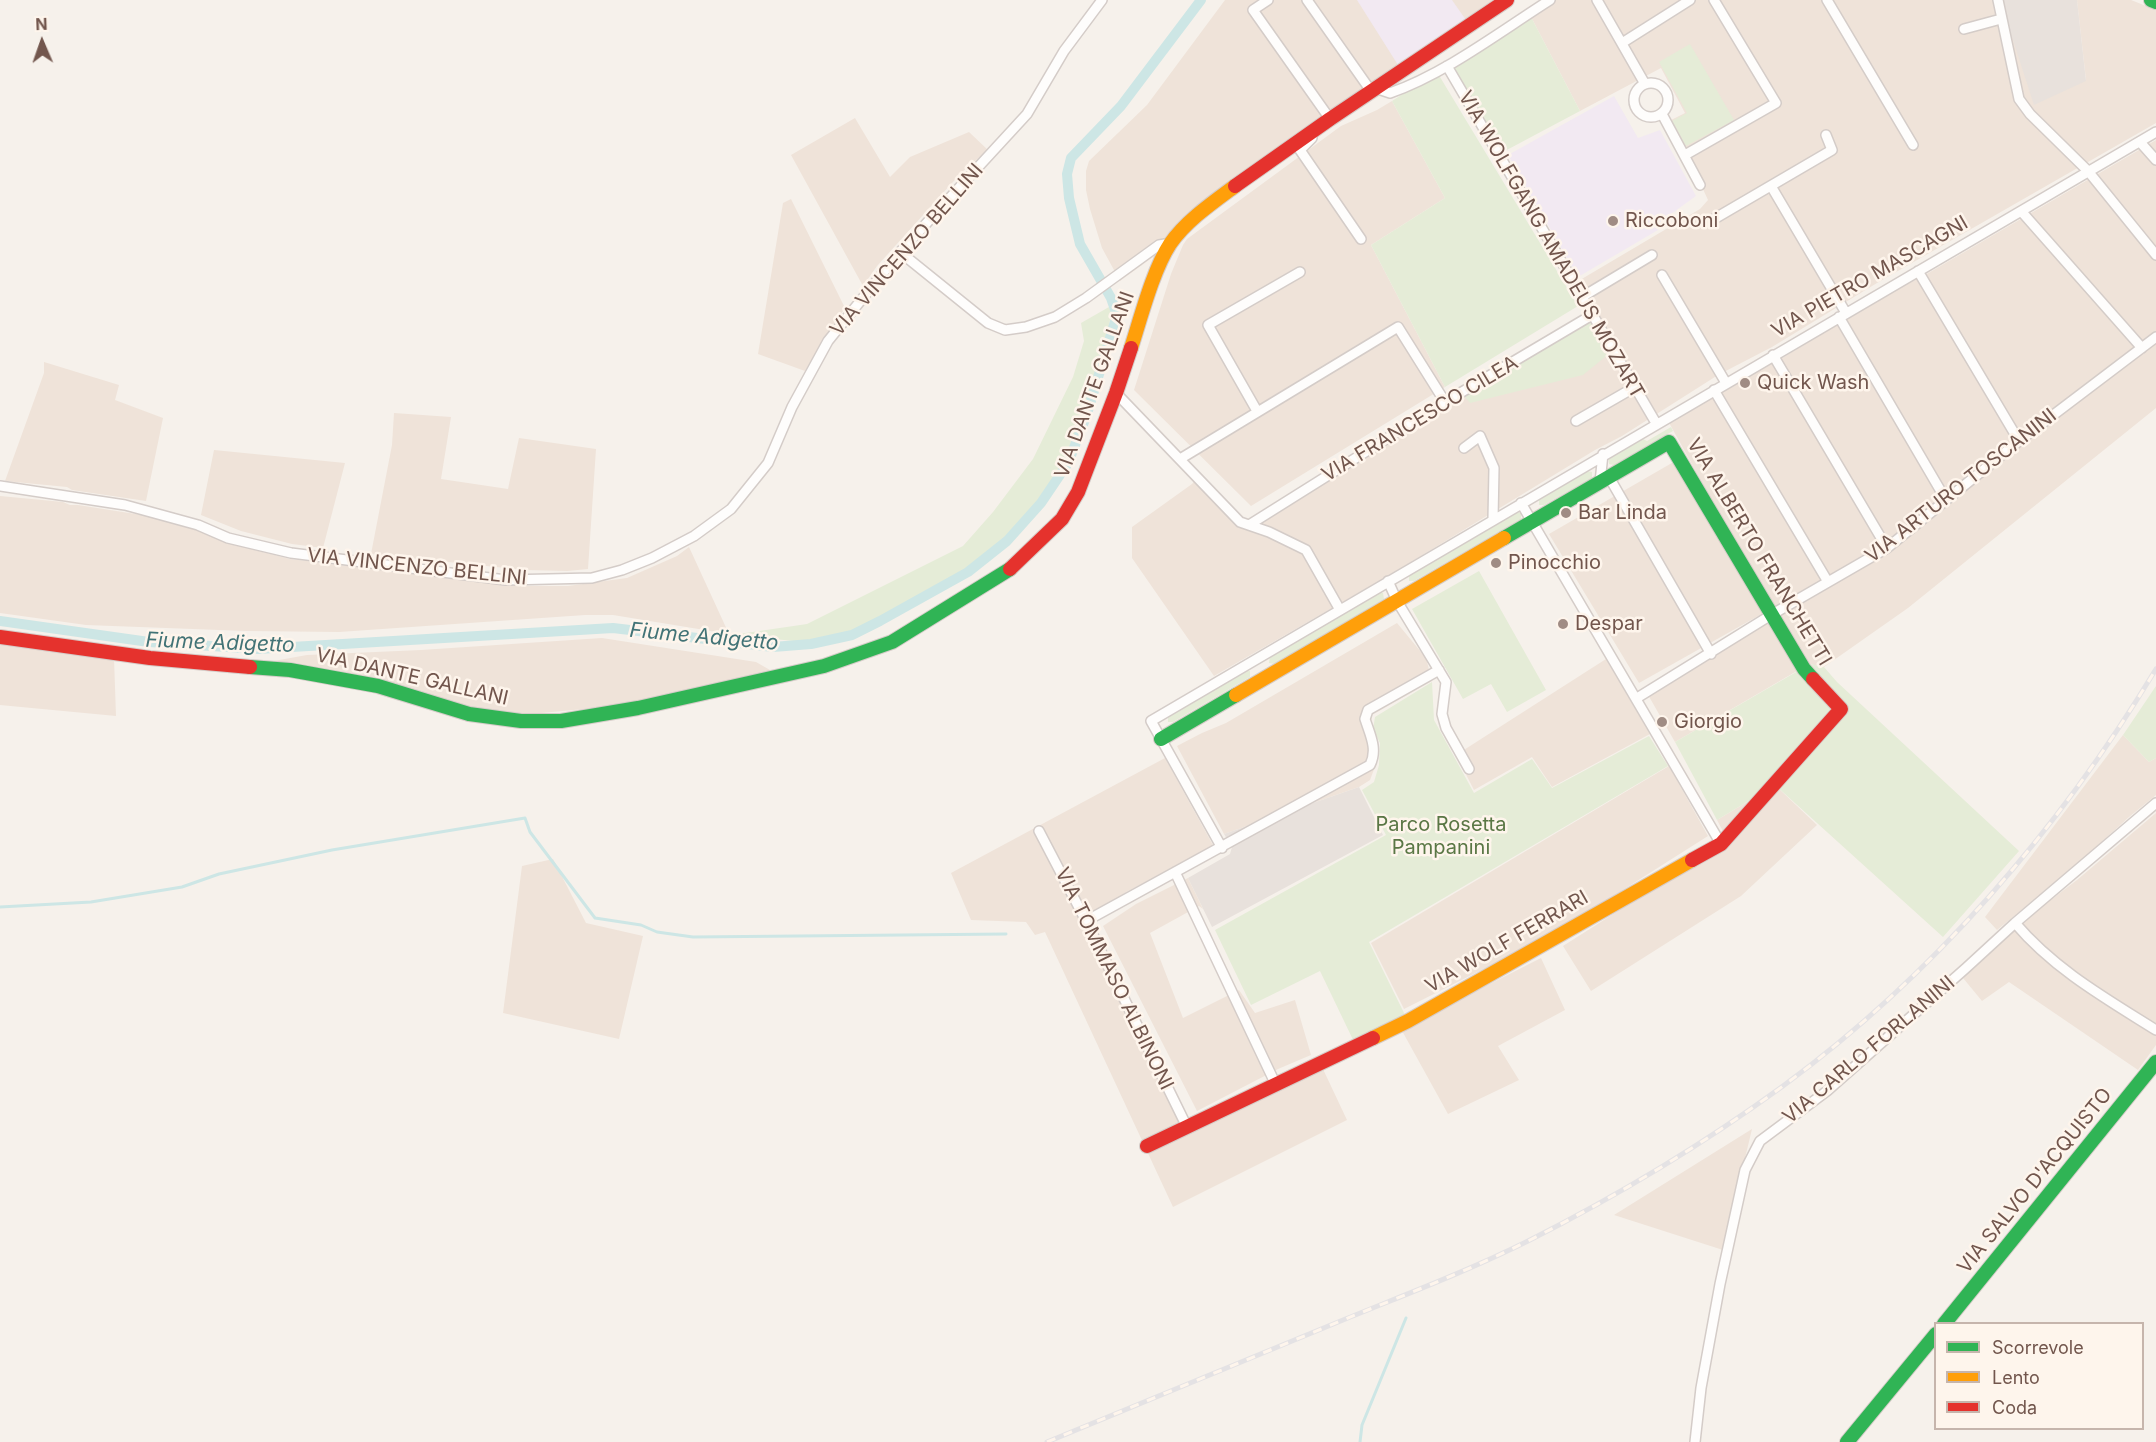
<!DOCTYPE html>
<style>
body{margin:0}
#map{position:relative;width:2156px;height:1442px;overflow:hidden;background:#f6f1eb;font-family:Inter,sans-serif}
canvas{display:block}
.legend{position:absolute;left:1934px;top:1322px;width:210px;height:108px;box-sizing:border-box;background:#fef5ec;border:2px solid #c6b5ac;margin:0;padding:8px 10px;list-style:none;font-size:18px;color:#72564d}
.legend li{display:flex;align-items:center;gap:12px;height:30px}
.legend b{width:30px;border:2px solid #c6b5ac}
.north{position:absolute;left:12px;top:12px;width:60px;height:60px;-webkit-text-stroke:4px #fef5ec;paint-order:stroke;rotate:358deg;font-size:16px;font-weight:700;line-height:24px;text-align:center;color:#72564d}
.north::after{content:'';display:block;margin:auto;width:21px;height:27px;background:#72564d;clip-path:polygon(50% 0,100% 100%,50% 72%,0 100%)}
</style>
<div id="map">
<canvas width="2156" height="1442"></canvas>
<ul class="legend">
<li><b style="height:8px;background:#30b455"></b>Scorrevole</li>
<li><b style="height:8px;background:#ff9f0a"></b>Lento</li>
<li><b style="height:8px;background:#e5322d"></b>Coda</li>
</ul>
<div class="north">N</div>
</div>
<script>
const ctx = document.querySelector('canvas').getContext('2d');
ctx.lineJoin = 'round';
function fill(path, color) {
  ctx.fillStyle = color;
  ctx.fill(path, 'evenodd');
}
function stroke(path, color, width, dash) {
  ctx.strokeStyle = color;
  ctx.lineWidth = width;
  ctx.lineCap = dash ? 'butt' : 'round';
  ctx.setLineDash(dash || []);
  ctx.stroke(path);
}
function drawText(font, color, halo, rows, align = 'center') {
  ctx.font = font + ' Inter,sans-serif';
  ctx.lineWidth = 5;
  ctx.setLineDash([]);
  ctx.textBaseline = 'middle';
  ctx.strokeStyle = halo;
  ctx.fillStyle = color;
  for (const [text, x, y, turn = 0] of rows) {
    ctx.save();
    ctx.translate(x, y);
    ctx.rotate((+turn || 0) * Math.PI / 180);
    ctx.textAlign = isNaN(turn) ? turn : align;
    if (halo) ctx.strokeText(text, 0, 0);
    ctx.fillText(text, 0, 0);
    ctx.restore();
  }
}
fill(new Path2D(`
 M1225,0H1515L1369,94L1331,110L1175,226L1166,236L1160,252L1120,281L1102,248L1090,209L1086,190V171L1089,161L1147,105Z
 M1550,0H2000L2086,80L2077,0H2131L2156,10V123L1877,283L1772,347L1718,375L1622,436L1595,450L1393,573L1214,676L1132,558V527L1192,484L1199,475L1248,523L1595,313L1596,306L1580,280L1700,209L1708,200L1671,120L1685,113L1661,68L1580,111L1529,13Z
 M1392,101L1445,198L1371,245L1445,387L1251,506L1134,390L1171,274L1183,245L1187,239L1341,126L1377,110Z
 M855,118L890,177L910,157L969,132L988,150L962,172L877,266L863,286L791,155Z
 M2156,140V408L1908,608L1824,667L1809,664L1675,742L1647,693L1775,615L1667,419L1779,360L1884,296L1925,275Z
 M791,199L845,308L830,330L805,371L758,354L783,203Z
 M44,362L119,385L115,400L163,418L146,501L72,490L67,487L5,481L44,373Z
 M394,413L451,417L441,479L508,489L519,438L596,449L588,569L567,571L525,570L371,554L392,445Z
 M214,450L345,463L323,548L292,544L241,531L201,515Z
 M1677,460L1767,611L1639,683L1549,534Z
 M0,496L63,502L70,505H78L161,518L189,526L236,545L290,559L421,575L524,586H568L627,578L677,556L689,547L729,634L613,615H585L339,632L246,631L86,625L0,613Z
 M1397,623L1426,658L1432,681L1372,715L1370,729L1379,745L1376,764L1370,780L1359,787L1224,834L1177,746L1202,733L1226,723Z
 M602,638L756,662L777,674L650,698L617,706L530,714L480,710L380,682L268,662L307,655L421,650Z
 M0,642L114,658L116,716L0,705Z
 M1606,659L1650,734L1552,787L1532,757L1474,790L1456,755Z
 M2123,735L2149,762L2156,758V795L2129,817L2074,867L1997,930L1985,917Z
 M1165,758L1214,847L1128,891L1089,918L1187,1125L1322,1067L1347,1120L1173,1207L1045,932L1035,935L1026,922L971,920L951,873Z
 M1669,766L1708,836L1555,933L1404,1009L1371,943Z
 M1775,785L1817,825L1741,896L1591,991L1563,946L1673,876L1726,837L1717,820Z
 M2156,813V1045L2138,1070L2009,982L1982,1001L1963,978L2031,915L2077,880Z
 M553,859L586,923L643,936L619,1039L503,1013L522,866Z
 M1188,878L1203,909L1199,906L1150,933L1183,1018L1239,990L1255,1013L1295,1000L1311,1055L1278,1069L1197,1111L1103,926L1136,904Z
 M1541,958L1565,1010L1498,1046L1519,1080L1448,1114L1401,1029Z
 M1752,1129L1723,1250L1614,1215Z`), '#efe3d9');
fill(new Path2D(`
 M2000,0H2077L2086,81L2034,105Z
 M1359,787L1383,835L1212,927L1188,878L1230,854L1232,847L1224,834Z`), '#e8e1dc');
fill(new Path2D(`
 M1357,0H1452L1466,20L1398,65Z
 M1614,96L1638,138L1660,130L1696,196L1657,224L1658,230L1578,277L1508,155Z`), '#f2e9f2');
fill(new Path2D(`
 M1529,13L1580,111L1503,152L1450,63Z
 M1690,44L1734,120L1686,146L1672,121L1687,113L1659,62Z
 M1437,72L1578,306L1445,387L1371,245L1445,198L1392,101Z
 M1109,307L1111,311L1109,328L1084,423L1061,470L1033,515L1014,539L970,570L872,625L835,641L815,643L732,635L807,624L963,546L993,512L1033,459L1073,377L1084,341L1081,323Z
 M1591,320L1610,353L1583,375L1470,403L1465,397Z
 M1671,427L1673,431L1614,465L1609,464V457L1643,439L1647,441Z
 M1586,471L1592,472V478L1544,505H1539V498Z
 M1515,512L1521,513V519L1414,581H1409V574Z
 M1479,571L1546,690L1507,712L1491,684L1463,699L1412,609Z
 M1378,592L1383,593L1384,599L1275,664L1269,663L1270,656Z
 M1810,664L1824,667L1837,682L2019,851L1943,937L1775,785L1717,820L1675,742Z
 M1245,670L1250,671V677L1173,722H1168V715Z
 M1432,682L1434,720L1474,793L1532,759L1552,788L1649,736L1668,766L1369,942L1408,1021L1356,1046L1320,971L1251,1005L1215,930L1386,835L1362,790L1374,782L1379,765L1380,743L1373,729L1375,717Z
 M2156,686V758L2149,762L2123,735Z`), '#e5ecd7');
stroke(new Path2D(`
 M0,907L91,902L182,887L219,874L332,850L525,818L530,832L595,918L641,925L657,932L693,937L1006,934
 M1360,1442L1362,1425L1406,1318`), '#cde6e5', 3);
stroke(new Path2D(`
 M0,621L149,642L258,649L613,628L773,647L811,644L852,635L880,621L968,572L1007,541L1041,503L1068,463L1086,417L1117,315L1111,298L1080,244L1069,198L1067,174L1071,158L1121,106L1201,0`), '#cde6e5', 10);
const street = new Path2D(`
 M1268,0L1253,10L1330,119L1326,123
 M1307,0L1371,91
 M1597,0L1645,84
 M1827,0L1913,145
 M1998,0L2019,99L2030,114L2088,171L2156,255
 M1964,29L2001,19
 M1622,43L1690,0
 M1447,66L1656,423
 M1634 100a17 17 0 1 1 34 0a17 17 0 1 1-34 0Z
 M1378,86L1381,90L1390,93C1445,74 1501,31 1550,0
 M1662,114L1700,185
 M1312,138L1300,150L1361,239
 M2140,142L2156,160
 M1685,155L1776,103L1714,0
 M1771,186L1846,313
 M2021,211L2142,348
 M1714,219L1832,150L1826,135
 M900,252L988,323L1005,330L1026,327L1055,317L1086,298L1159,245L1165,244L1169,246
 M1918,271L2019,441
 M1662,275L1726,383
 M1582,297L1652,255
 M1839,317L1946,500
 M1773,355L1887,548
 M1714,390L1828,582
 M1116,393L1240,522L1269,532L1306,550L1340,610
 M1257,411L1208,325L1300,272
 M1576,421L1635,387
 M1464,448L1480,436L1494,468L1493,519
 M1180,459L1398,327L1445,402
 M1609,477L1711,654
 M1600,482L1603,454
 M0,486L125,505L198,525L228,538L291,553L506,580L592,578L622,570L652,558L694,536L731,509L768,463L792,407L828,341L900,252L1027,114L1064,51L1102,0
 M1521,503L1721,844
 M1249,525L1445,402L1592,315
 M1388,581L1397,601L1446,682L1442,714L1446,728L1469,769
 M1637,698L1771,615L1887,548L2019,441L2156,337
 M1039,831L1086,921L1187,1127
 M1222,848L1151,721L2156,132
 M1175,872L1276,1085
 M1086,921L1370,765C1378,749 1370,735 1365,719L1368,710L1439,670
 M2015,923C2054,969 2105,998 2156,1030
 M1695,1442L1701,1388L1720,1284L1745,1170L1760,1141L1827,1091L1966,968L2015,923L2156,803`);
const fast = new Path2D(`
 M2151,0L2156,2
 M1504,538L1669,442L1804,669L1813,679
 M250,667L290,670L378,686L469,714L521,721H561L638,708L824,666L892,642L1010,569
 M1161,739L1236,695
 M1944,1324L2156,1062
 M1847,1442L1936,1334`);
const slow = new Path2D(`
 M1131,348C1141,317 1153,270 1170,244C1186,221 1212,203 1235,186
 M1236,695L1504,538
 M1373,1038L1408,1021L1692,860`);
const jam = new Path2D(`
 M1235,186L1330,119L1507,0
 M1010,569L1062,519L1078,492L1116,393L1131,348
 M0,637L150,658L250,667
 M1692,860L1721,844L1841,709L1813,679
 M1147,1146L1373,1038`);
stroke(street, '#d4ccc8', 12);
stroke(fast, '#d5ccc8', 16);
stroke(slow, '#d5ccc8', 16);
stroke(jam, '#d5ccc8', 16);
stroke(street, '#fefdfc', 9);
stroke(fast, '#30b455', 14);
stroke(slow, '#ff9f0a', 14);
stroke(jam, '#e5322d', 14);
const rail = new Path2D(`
 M1047,1442C1146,1401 1244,1361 1343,1320C1404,1295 1468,1271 1528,1241C1617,1196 1702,1145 1783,1086C1933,976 2060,828 2156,669`);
stroke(rail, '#e4e2e4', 5);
stroke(rail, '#fef5ec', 3, [9]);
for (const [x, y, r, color] of [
 [1613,221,6,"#a08c84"],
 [1745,383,6,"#a08c84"],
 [1566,513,6,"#a08c84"],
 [1496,563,6,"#a08c84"],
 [1563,624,6,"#a08c84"],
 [1662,722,6,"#a08c84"]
]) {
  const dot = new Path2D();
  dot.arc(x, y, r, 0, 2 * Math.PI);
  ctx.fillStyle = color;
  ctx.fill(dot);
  stroke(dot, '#fef5ec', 2);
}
drawText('20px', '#72564d', '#fef5ec', [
 ["Riccoboni",1625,221],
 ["Quick Wash",1757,383],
 ["Bar Linda",1578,513],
 ["Pinocchio",1508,563],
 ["Despar",1575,624],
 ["Giorgio",1674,722]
], 'left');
drawText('20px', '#72564d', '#fef5ec', [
 ["VIA WOLFGANG AMADEUS MOZART",1551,245,60],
 ["VIA VINCENZO BELLINI",907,250,-49],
 ["VIA PIETRO MASCAGNI",1870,277,-30],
 ["VIA DANTE GALLANI",1095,385,-70],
 ["VIA FRANCESCO CILEA",1420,419,-31],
 ["VIA ARTURO TOSCANINI",1961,486,-38],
 ["VIA ALBERTO FRANCHETTI",1759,552,59],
 ["VIA VINCENZO BELLINI",417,567,6],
 ["VIA DANTE GALLANI",412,677,13],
 ["VIA WOLF FERRARI",1507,942,-30],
 ["VIA TOMMASO ALBINONI",1114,979,64],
 ["VIA CARLO FORLANINI",1869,1050,-40],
 ["VIA SALVO D'ACQUISTO",2035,1181,-51]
]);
drawText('20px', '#5a7745', '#fef5ec', [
 ["Parco Rosetta",1441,825],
 ["Pampanini",1441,848]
]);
drawText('italic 21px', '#427376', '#fef5ec', [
 ["Fiume Adigetto",704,637,5],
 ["Fiume Adigetto",220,643,2]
]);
</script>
